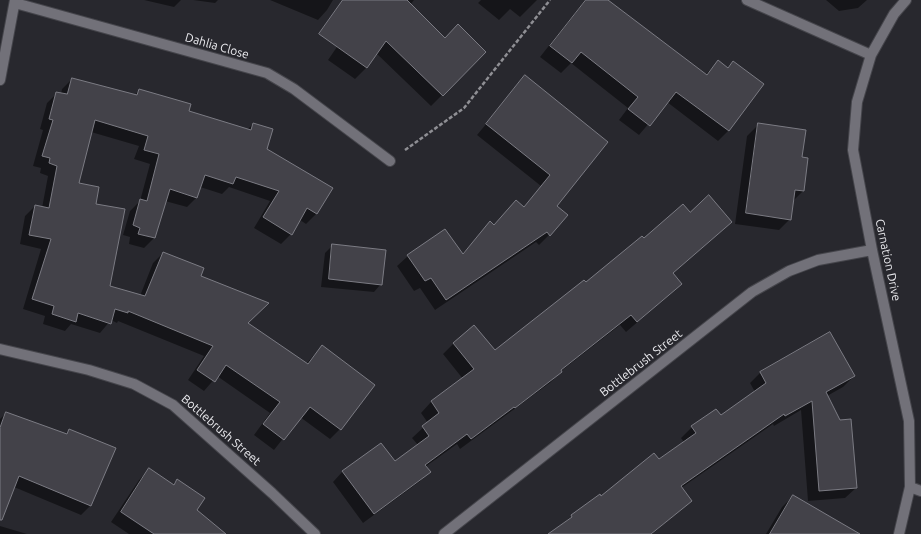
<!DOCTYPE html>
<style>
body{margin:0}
canvas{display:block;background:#28282e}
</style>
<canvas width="921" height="534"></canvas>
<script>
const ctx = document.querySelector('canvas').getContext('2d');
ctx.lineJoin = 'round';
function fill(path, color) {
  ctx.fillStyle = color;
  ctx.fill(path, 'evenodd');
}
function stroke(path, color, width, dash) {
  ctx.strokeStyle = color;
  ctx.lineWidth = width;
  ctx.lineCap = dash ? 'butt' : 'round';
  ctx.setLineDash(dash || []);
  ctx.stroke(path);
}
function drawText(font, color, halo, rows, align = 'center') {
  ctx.font = font + ' Ubuntu,sans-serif';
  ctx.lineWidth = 3;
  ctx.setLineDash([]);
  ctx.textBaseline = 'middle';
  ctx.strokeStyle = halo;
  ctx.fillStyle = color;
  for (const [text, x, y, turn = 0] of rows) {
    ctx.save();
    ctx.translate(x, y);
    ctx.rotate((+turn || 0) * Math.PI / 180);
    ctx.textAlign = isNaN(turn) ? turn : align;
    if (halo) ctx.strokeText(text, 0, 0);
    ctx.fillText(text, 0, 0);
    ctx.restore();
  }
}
fill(new Path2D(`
 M144,0H181L174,7Z
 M193,0H218L215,3Z
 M270,0H333L327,10L318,20Z
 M369,0H414L410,5L445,39L442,95L431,106L376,53L366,68L355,79L328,60Z
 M481,0H537L520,17L510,9L499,20L478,3Z
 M585,0H607L705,75L718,62L727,68L733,62L763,85L728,131L718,141L667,102L639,135L619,120L628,108L571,63L561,73L540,57Z
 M826,0H867L858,8L839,11Z
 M526,76L607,142L556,206L549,235L539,245L536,242L435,310L420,288L414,291L397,266L408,256L462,254L490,223L493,226L516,201L523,208L541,186L477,135Z
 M72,79L134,96L139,90L188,112L247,130L253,124L266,149L331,188L316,214L306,224L300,220L291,234L281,244L254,228L270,201L229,187L222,194L200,187L197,197L187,207L165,201L154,238L144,248L129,244L130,237L123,235L130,211L140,201L150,164L134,159L139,146L91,132L77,184L95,204L109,286L140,296L153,263L163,253L200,277L247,324L306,364L322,346L340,429L330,439L300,417L274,450L254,435L270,413L217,376L204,391L188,380L204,356L118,321L117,323L111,320L100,333L71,324L65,331L43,324L45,316L23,309L41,249L20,244L25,216L35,206L42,208L48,176L40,173L41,168L33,166L43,130L40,129L47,103L57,93L61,94L62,89Z
 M759,124L801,158L803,191L792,202L790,219L779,230L735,224L747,136Z
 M690,214L731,222L672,274L670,294L626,332L620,325L561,371L551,382L460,449L457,444L425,467L429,472L419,482L363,523L333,482L343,471L395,463L418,445L412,438L428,423L421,413L431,402L463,379L443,354L453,344L474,326L494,351L644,240Z
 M333,245L381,284L374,292L321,287L325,253Z
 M760,373L854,376L843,387L827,396L856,488L845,498L808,501L801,410L774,426L773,424L681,488L691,501L652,534H550L572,516L684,442L681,438L692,427L720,416L755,392L750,383Z
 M6,413L65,434L69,430L114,449L90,506L81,515L14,487L0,521V419Z
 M149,470L172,485L177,480L196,510L224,534H129L111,522L139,480Z
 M793,496L834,534H766L782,507Z
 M0,526L27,534H0Z`), '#0007');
const building = new Path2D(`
 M343,0H407L445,38L458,24L486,52L443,96L386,41L367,68L319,34Z
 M586,0H608L707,75L718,60L728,68L733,61L764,84L729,131L676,92L650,126L628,109L638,97L581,52L572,63L550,46Z
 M525,75L608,142L557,206L568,215L550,236L547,232L446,300L431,278L425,281L407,255L445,229L463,254L490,221L494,225L516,200L524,207L550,175L486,124Z
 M72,78L137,95L139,89L191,104L189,111L251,130L253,123L273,129L267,149L333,188L317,214L307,208L292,235L263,217L279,191L236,177L233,184L205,175L197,198L170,189L155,238L138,234L140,228L133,225L140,199L147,201L159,154L144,150L148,136L95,120L79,183L99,187L96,204L125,209L110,286L145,296L163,252L204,268L201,276L269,303L248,323L308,364L322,345L375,385L341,430L310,407L284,440L263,424L280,402L226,365L215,382L197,370L213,346L128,311V313L115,309L111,324L78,313L76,322L52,314L54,306L32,299L51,239L29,235L35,205L49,208L57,166L49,163L50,158L42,156L53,120L49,119L56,92L67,94Z
 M758,123L806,130L802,157L808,158L804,191L795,190L791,220L746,213Z
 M709,195L732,222L673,273L682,284L637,322L631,315L561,370L562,372L515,408L514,407L471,439L467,434L425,465L431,472L374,514L342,471L381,443L395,461L429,436L422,426L439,413L431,401L474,369L453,343L474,325L495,350L584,280L586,282L642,236L644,238L683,204L690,212Z
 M332,244L386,250L382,285L329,279Z
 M830,332L855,376L826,392L840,420L851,419L857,488L819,491L812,401L785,416L784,414L681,486L692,501L651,534H548L572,517L571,515L600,494L601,496L654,453L659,459L696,433L691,426L716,409L721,415L766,383L760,372Z
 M6,412L67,434L69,429L116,448L91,506L19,476L2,520H0V428Z
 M149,468L174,485L177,479L205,498L197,510L226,534H154L121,512Z
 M793,495L860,534H770Z`);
fill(building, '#434249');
stroke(building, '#7b7b83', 1);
const minor = new Path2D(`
 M747,0L871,55
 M15,3L267,73L294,89L390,161
 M0,80L15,0
 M0,349L89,370L134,384L173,405L272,493L315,534
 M910,487L921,491
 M444,534L752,292L789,271L818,260L872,250
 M899,534L910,487L909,421L872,250L853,150L857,102L871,55L894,14L906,0`);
stroke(minor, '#45454b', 12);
stroke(new Path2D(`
 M405,150L464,108L550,0`), '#8f8f94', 2.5, [4, 2]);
stroke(minor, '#727179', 10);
drawText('12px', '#ebebef', '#28282e', [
 ["Dahlia Close",217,46,16],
 ["Carnation Drive",888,260,78],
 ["Bottlebrush Street",641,363,-38],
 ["Bottlebrush Street",221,430,41]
]);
</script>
